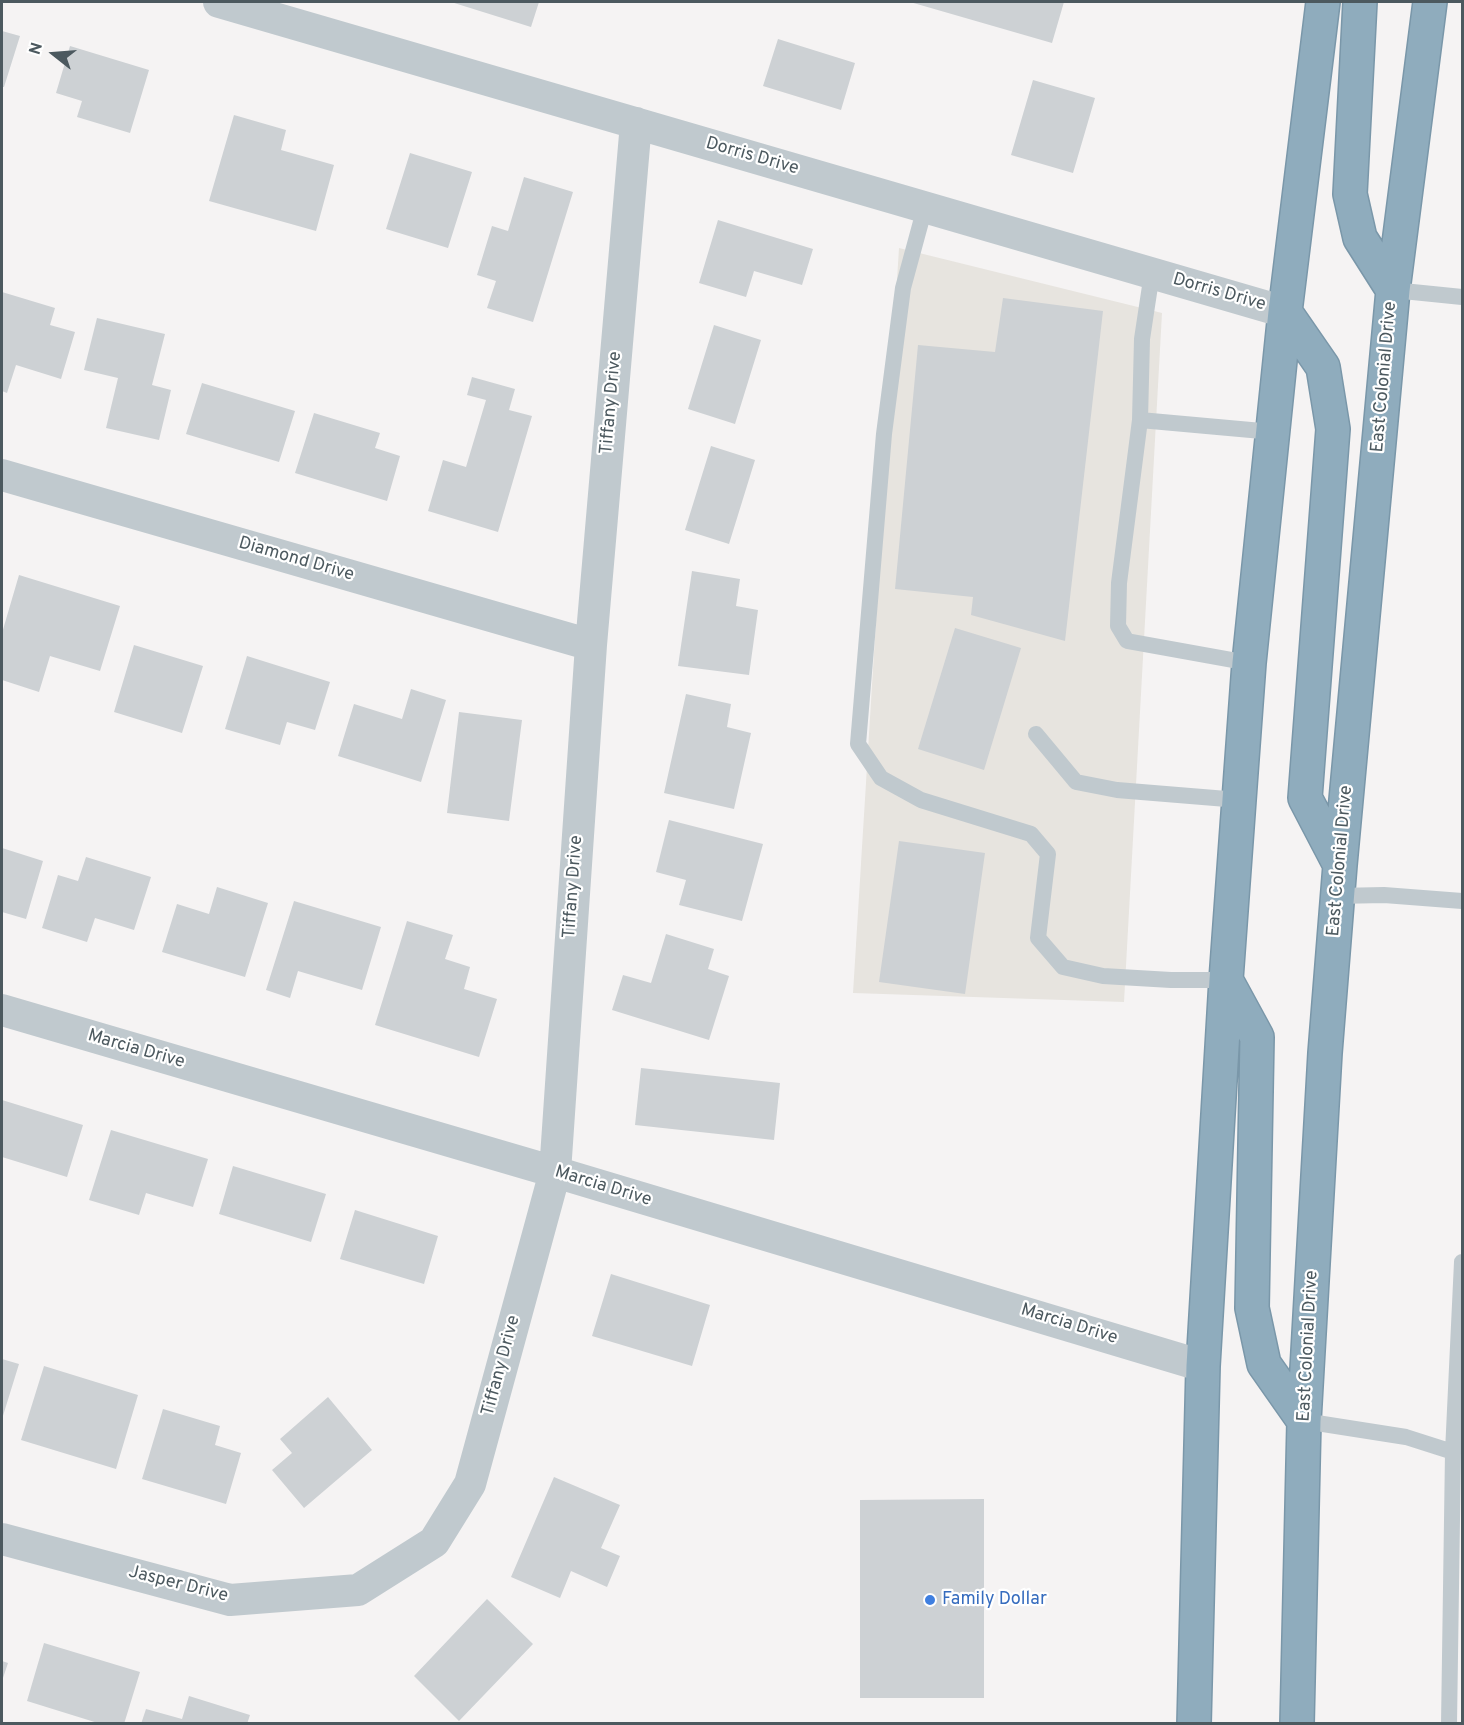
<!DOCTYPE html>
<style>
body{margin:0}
#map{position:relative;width:1464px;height:1725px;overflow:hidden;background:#f5f3f3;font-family:Overpass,sans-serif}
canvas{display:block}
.frame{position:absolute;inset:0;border:3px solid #4c595f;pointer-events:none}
.north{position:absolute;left:24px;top:24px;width:60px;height:60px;-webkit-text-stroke:4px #fff;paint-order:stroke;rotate:287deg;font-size:16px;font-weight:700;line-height:24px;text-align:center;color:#4c595f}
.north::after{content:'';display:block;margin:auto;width:21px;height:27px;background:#4c595f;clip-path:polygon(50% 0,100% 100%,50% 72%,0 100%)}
</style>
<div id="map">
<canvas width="1464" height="1725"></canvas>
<div class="frame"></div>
<div class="north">N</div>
</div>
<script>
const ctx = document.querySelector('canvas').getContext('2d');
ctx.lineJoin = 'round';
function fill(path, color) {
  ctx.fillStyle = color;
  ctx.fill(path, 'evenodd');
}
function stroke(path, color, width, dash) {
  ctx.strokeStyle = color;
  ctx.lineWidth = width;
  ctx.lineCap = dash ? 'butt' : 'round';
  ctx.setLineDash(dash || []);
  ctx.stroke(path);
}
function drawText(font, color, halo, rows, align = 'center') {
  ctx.font = font + ' Overpass,sans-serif';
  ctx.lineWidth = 4.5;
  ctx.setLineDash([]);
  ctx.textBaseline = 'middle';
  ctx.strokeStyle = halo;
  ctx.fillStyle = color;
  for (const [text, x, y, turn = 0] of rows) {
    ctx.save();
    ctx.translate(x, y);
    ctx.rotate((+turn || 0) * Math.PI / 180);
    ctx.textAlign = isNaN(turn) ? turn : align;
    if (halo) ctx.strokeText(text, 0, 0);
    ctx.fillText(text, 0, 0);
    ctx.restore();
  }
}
fill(new Path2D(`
 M899,248L1162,313L1124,1002L853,993Z`), '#e7e4df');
fill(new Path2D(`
 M451,2H539L531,27Z
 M910,2H1064L1052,43Z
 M2,31L20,36L4,87H2Z
 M778,39L855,63L841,110L763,86Z
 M70,46L149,70L130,133L77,117L82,101L56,93Z
 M1033,80L1095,98L1073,173L1011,155Z
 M234,115L286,130L281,150L334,165L316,231L209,201Z
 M410,153L472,172L448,248L386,229Z
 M524,177L573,192L533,322L487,308L496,281L477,275L492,226L508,231Z
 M718,220L813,249L802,285L754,271L746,297L699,283Z
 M2,292L55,308L50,325L75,332L61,379L16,365L7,393L2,391Z
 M1003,298L1103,311L1065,641L971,615L973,597L895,589L918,345L995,352Z
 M97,318L165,334L152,385L171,390L159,440L106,428L118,378L84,370Z
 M714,325L761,340L735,424L688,409Z
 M472,377L515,389L509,410L532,416L498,532L428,511L443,460L466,467L486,400L467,395Z
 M202,383L295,411L279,462L186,434Z
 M314,413L380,433L375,448L400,456L387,501L295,473Z
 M711,446L755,460L729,544L685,530Z
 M692,571L740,579L736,606L758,610L749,675L678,666Z
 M19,575L120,606L100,671L50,656L39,692L2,680V633Z
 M955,628L1021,648L984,770L918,749Z
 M134,645L203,666L182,733L114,712Z
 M247,656L330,682L315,730L287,722L280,745L225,729Z
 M411,689L446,700L421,782L338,756L354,704L402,719Z
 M686,694L731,704L727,727L751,733L734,809L664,793Z
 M459,712L522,720L509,821L447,813Z
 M669,820L763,844L742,921L679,905L686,880L656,872Z
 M899,841L985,853L965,994L879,982Z
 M2,848L43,861L26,919L2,912Z
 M86,857L151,877L134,930L95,918L87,942L42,928L58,875L78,881Z
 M217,887L268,903L245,977L162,952L177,904L209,914Z
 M294,901L381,927L362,990L298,971L290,998L266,990Z
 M407,921L453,935L445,959L470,967L464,989L497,999L479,1057L375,1025Z
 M666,934L714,949L708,969L729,976L709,1040L612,1010L623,975L651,983Z
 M641,1068L780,1083L774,1140L635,1125Z
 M2,1100L83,1125L67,1177L2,1157Z
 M111,1130L208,1159L193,1207L146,1193L139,1215L89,1200Z
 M233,1166L326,1194L311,1242L219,1214Z
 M355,1210L438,1236L424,1284L340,1259Z
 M611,1274L710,1305L692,1366L592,1336Z
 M2,1359L19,1364L2,1419Z
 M44,1366L138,1395L116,1469L21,1440Z
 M328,1397L372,1450L304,1508L272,1470L292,1453L280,1439Z
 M163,1409L220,1426L215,1445L241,1453L226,1504L142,1479Z
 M554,1477L620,1505L601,1548L620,1556L607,1587L571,1571L560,1598L511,1577Z
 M984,1499V1698H860V1500Z
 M487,1599L533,1644L459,1721L414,1676Z
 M44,1643L140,1672L124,1724H101L27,1701Z
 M2,1661L8,1663L2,1681Z
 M189,1696L250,1715L247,1724H141L146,1709L182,1719Z`), '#cdd1d4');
const highway = new Path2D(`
 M1360,2L1350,194L1360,238L1393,290
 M1285,312L1323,367L1333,429L1305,798L1340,865
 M1226,980L1257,1037L1252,1308L1264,1364L1304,1421
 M1194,1724L1203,1366L1226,980L1239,800L1249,663L1285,312L1323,2
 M1297,1724L1304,1421L1325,1053L1340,865L1393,290L1430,2`);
stroke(highway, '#7a97a9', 36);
stroke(new Path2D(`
 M925,207L903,288L884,434L858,744L881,778L921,800L1031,834L1048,854L1038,938L1063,967L1103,976L1171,980H1226
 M1152,273L1142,339L1140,420L1119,583L1118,626L1127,641L1249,663
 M1393,290L1462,297
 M1140,420L1273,432
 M1036,734L1076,782L1117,790L1239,800
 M1337,896L1384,895L1462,901
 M1304,1421L1406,1437L1453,1452
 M1449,1724L1453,1452L1462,1262`), '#c0c9ce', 16);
stroke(new Path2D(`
 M219,2L1285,312
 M2,475L591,645
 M2,1010L555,1172L1203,1366
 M2,1539L230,1600L358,1590L434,1542L470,1484L555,1172L591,645L636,123`), '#c0c9ce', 32);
stroke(highway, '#8facbd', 33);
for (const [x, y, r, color] of [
 [930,1600,6,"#3f7fe0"]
]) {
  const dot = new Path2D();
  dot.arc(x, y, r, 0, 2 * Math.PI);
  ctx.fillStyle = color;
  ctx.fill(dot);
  stroke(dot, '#fff', 2);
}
drawText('18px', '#4c595f', '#fff', [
 ["Dorris Drive",752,157,16],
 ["Dorris Drive",1219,293,16],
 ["East Colonial Drive",1385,377,-85],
 ["Tiffany Drive",612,403,-85],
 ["Diamond Drive",296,560,16],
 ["East Colonial Drive",1341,861,-85],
 ["Tiffany Drive",574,887,-86],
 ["Marcia Drive",136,1050,16],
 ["Marcia Drive",603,1187,17],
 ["Marcia Drive",1069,1325,17],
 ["East Colonial Drive",1309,1346,-87],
 ["Tiffany Drive",502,1366,-75],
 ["Jasper Drive",178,1585,14]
]);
drawText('18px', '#366cbe', '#fff', [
 ["Family Dollar",942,1600]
], 'left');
</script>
